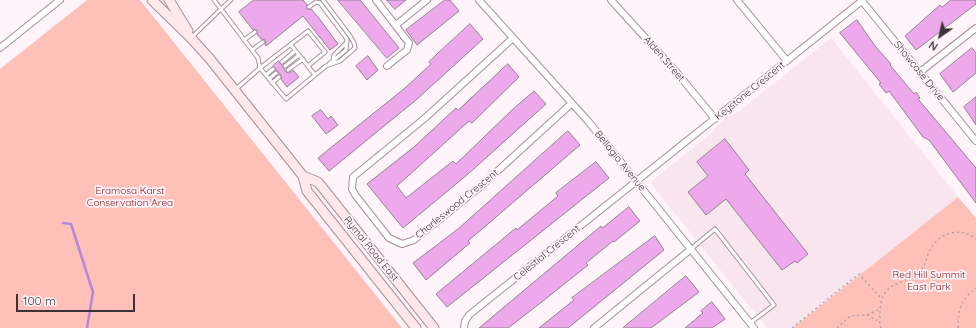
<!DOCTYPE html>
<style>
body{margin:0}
#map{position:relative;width:976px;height:328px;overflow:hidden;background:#fef4f9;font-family:Quicksand,sans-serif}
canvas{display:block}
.north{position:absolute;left:920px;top:16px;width:40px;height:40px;-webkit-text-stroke:3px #fef4f9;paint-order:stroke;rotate:214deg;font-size:11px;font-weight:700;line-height:16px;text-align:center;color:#3c3237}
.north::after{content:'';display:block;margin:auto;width:14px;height:18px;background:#3c3237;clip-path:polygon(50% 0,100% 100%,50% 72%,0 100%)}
.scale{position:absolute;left:16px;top:294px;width:119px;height:18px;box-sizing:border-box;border:2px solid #3c3237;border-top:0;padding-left:5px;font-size:12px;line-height:14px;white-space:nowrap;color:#3c3237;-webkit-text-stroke:3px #fef4f9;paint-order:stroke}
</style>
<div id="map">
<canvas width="976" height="328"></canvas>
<div class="north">N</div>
<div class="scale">100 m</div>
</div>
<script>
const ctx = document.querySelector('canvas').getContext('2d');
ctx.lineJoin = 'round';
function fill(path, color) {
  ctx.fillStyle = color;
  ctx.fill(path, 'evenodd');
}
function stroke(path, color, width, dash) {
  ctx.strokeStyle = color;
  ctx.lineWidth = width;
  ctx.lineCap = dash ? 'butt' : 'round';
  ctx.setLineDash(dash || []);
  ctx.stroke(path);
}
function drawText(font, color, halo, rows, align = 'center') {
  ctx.font = font + ' Quicksand,sans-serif';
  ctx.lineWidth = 3.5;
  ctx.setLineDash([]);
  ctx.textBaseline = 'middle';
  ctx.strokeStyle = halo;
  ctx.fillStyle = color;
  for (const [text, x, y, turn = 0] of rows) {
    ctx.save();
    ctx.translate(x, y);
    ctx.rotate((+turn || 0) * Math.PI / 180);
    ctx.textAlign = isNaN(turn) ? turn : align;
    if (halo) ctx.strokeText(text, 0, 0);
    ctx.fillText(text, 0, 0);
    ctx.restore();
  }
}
fill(new Path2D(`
 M831,38L958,197L793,328H767L651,184L653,180L712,133L717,126L731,115L738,112Z`), '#f8e5ee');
fill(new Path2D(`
 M87,0H140L402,328H0V69Z
 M958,197L976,218V328H793Z`), '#fec0b8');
stroke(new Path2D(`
 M63,223L71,224L93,292L87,328`), '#b289d9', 2.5);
const building = new Path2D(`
 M254,0H303L307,5V9H311L318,17L338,44L330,50L303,16L266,46L265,40L261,39L257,34V30H253L239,12Z
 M338,0H360L399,48L387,58Z
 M387,0H406L395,9Z
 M445,0H450L459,11L417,45L406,30Z
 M951,0H976V4L916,50L905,36L940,5L942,7Z
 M857,20L875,46L891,64L890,65L904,82L914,94L916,92L920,98L918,99L976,168V203L929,140L923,137L889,91L886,93L879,84L881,83L840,33Z
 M470,24L483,39L416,100L329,171L318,158L405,88L431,64L429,62Z
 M972,48L976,53V73L953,92L940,74Z
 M368,56L378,70L367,80L356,66Z
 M279,61L286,72L289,73L293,70L299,77L287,87L281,79V75L273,66Z
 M508,64L519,77L472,123L469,121L397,186L406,198L453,161L456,164L512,110L534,91L546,104L468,174L403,228L367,184L414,147L456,108L458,110Z
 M976,97V125L964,107Z
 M321,110L328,119L331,116L338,125L326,134L312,116Z
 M568,131L580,145L468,241L470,243L426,280L413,263L458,229Z
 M725,139L749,170L745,174L808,254L797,263L795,261L782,270L726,199L706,215L688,192L708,176L697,162Z
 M596,162L609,178L447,307L436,294L516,228L517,230L558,196L556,193Z
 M629,207L640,221L614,242L613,241L586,263L588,265L543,301L508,328H479L601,226L602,228Z
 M655,236L664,250L568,328H539L574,300L572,298Z
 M686,276L699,292L651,328H623Z
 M712,302L725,319L712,328H685L703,313L701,311Z`);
fill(building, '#eea9ed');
stroke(building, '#928191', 1);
const service = new Path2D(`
 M214,0L221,9L231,0
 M309,7L316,2L320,3L347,39L346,50L329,64
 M192,37L221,9L258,58L260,68L236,89
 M244,40L255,32
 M291,45L315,75
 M252,50L263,42
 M333,60L334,55L347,42
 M282,62L295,51
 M285,66L299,55
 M308,66L325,52L308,31L260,68L286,99L326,66L340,61L355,48L354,43L350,36L323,0
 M288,70L303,59
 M266,75L273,69
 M269,79L276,73
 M272,83L279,77
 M691,249L715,229L774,305L750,323`);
const minor = new Path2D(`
 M376,0L409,43L407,50L387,66
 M479,0L588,121L754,328
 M611,0L678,74L715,119
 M737,0L787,61
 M862,1L976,141
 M396,25L427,0
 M513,38L425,118L353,177L352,189L356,196L389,238L402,244L414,240L480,187L572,103
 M0,48L60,0
 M920,72L976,28
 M464,328L465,321L469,315L863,0
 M594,328L691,249`);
const secondary = new Path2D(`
 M152,0L191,38L210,59L303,176L318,182L434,328
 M169,0L188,31
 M303,176L307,191L416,328`);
stroke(service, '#a5909a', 5);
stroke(minor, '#a5909a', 8);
stroke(secondary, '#a5909a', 11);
stroke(new Path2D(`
 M867,315L880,322
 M792,328L859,274L882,299
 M837,328L850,316L867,315L880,309
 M881,328C879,324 880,318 880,313C880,281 902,286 919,272C926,266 926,257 930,250C938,233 961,226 976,239
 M958,328C958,310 961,299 976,288`), '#ada3a8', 1.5, [2, 3]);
stroke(service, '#fff', 3);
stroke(minor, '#fff', 6);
stroke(secondary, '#fee8ec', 9);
drawText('10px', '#3c3237', '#fef4f9', [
 ["Alden Street",664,59,49],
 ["Showcase Drive",919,71,51],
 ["Keystone Crescent",750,91,-39],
 ["Bellagio Avenue",620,161,51],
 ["Charleswood Crescent",457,204,-39],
 ["Rymal Road East",371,249,51],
 ["Celestial Crescent",547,253,-39]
]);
drawText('10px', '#861012', '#fef4f9', [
 ["Eramosa Karst",130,191],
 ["Conservation Area",130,203],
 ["Red Hill Summit",929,275],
 ["East Park",929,287]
]);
</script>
